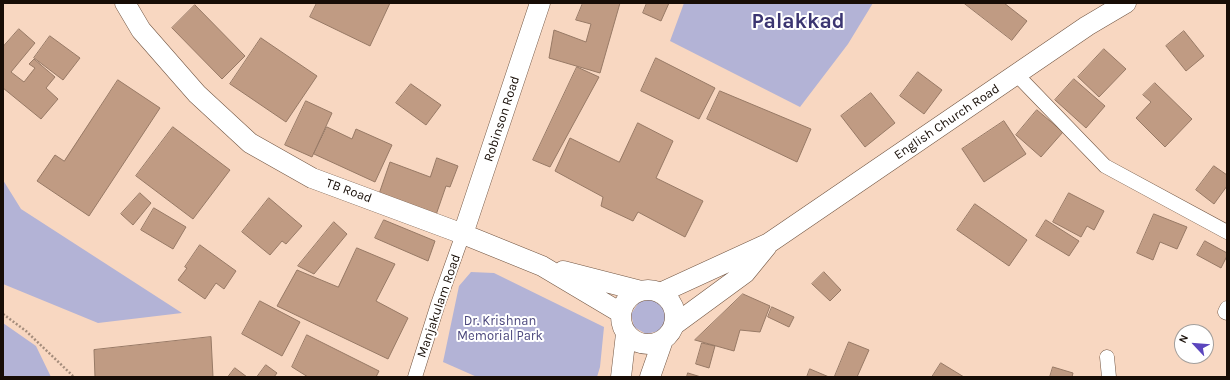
<!DOCTYPE html>
<style>
body{margin:0}
#map{position:relative;width:1230px;height:380px;overflow:hidden;background:#f8d7c1;font-family:Karla,sans-serif}
canvas{display:block}
.frame{position:absolute;inset:0;border:4px solid #170d06;pointer-events:none}
.north{position:absolute;left:1174px;top:324px;width:40px;height:40px;box-sizing:border-box;background:#fff;border:1px solid #a29e9b;border-radius:50%;rotate:296deg;font-size:11px;font-weight:700;line-height:16px;text-align:center;color:#170d06}
.north::after{content:'';display:block;margin:auto;width:14px;height:18px;background:#5b46be;clip-path:polygon(50% 0,100% 100%,50% 72%,0 100%)}
</style>
<div id="map">
<canvas width="1230" height="380"></canvas>
<div class="frame"></div>
<div class="north">N</div>
</div>
<script>
const ctx = document.querySelector('canvas').getContext('2d');
ctx.lineJoin = 'round';
function fill(path, color) {
  ctx.fillStyle = color;
  ctx.fill(path, 'evenodd');
}
function stroke(path, color, width, dash) {
  ctx.strokeStyle = color;
  ctx.lineWidth = width;
  ctx.lineCap = dash ? 'butt' : 'round';
  ctx.setLineDash(dash || []);
  ctx.stroke(path);
}
function drawText(font, color, halo, rows, align = 'center') {
  ctx.font = font + ' Karla,sans-serif';
  ctx.lineWidth = 4;
  ctx.setLineDash([]);
  ctx.textBaseline = 'middle';
  ctx.strokeStyle = halo;
  ctx.fillStyle = color;
  for (const [text, x, y, turn = 0] of rows) {
    ctx.save();
    ctx.translate(x, y);
    ctx.rotate((+turn || 0) * Math.PI / 180);
    ctx.textAlign = isNaN(turn) ? turn : align;
    if (halo) ctx.strokeText(text, 0, 0);
    ctx.fillText(text, 0, 0);
    ctx.restore();
  }
}
fill(new Path2D(`
 M684,3H873L848,44L800,107L670,41Z
 M3,180L21,209L182,313L98,323L3,284Z
 M471,272L494,273L604,327L600,367L597,377H477L443,362L459,286Z
 M652,299L663,306L666,320L659,331L646,334L634,327L631,314L639,302Z
 M3,323L36,346L51,377H3Z`), '#b3b3d6');
const building = new Path2D(`
 M317,3H390L370,46L310,17Z
 M583,3H620L600,73L549,58L554,30L586,42L591,24L576,20Z
 M647,3H669L661,21L643,13Z
 M964,3H1004L1027,21L1012,40Z
 M195,5L245,56L222,79L172,28Z
 M19,29L35,43L11,72L24,82L35,68L29,64L34,59L55,77L46,88L58,99L41,119L3,88V47Z
 M1184,31L1204,56L1186,71L1166,46Z
 M50,36L80,58L63,80L34,58Z
 M261,38L317,76L286,122L230,84Z
 M1104,49L1126,69L1099,97L1078,77Z
 M656,58L715,88L699,119L641,91Z
 M577,67L599,77L550,167L533,160Z
 M918,72L942,90L924,114L900,96Z
 M1074,79L1105,106L1086,128L1055,100Z
 M118,80L160,108L89,216L37,181L55,155L64,161Z
 M1155,83L1192,119L1165,147L1136,118L1151,102L1143,95Z
 M411,84L441,105L426,125L396,103Z
 M720,91L811,129L797,162L707,119Z
 M871,93L895,123L865,147L841,116Z
 M306,101L332,113L312,157L285,145Z
 M1037,110L1063,132L1041,157L1016,135Z
 M1004,121L1026,154L984,182L962,149Z
 M638,123L673,141L656,178L703,201L685,237L638,212L633,221L601,206L603,197L555,171L570,138L619,162Z
 M173,127L230,170L193,219L136,176Z
 M327,127L352,139L356,129L392,145L375,182L314,154Z
 M437,158L458,166L450,187L446,186L436,215L379,194L390,162L430,177Z
 M1214,166L1227,175V186L1214,204L1196,190Z
 M140,193L151,203L133,225L121,214Z
 M1069,193L1104,211L1094,230L1087,226L1081,237L1053,222Z
 M269,198L302,226L286,244L282,241L270,255L242,232Z
 M975,204L1027,240L1009,266L957,230Z
 M154,208L186,227L173,249L141,230Z
 M1154,214L1187,227L1177,249L1160,242L1153,260L1137,253Z
 M384,220L435,241L428,261L375,238Z
 M1046,220L1079,241L1069,256L1036,236Z
 M334,222L347,234L314,274L298,266Z
 M1205,241L1227,253V256L1221,268L1197,255Z
 M200,245L236,271L224,289L216,283L205,299L178,280L187,268L185,267Z
 M357,248L395,264L376,301L408,318L388,359L277,306L297,270L338,287Z
 M824,272L841,290L830,301L812,284Z
 M743,294L770,306L760,332L740,330L734,351L695,340Z
 M260,301L300,322L282,356L242,334Z
 M772,307L794,317L789,327L768,317Z
 M307,335L379,371L376,377H308L292,367Z
 M211,337L213,377H95L94,350Z
 M849,342L869,350L857,377H838L835,376Z
 M702,343L715,346L709,368L696,364Z
 M941,363L964,377H932Z
 M266,365L277,373L274,377H257Z
 M1053,367L1073,373L1072,377H1050Z
 M235,368L247,377H228Z
 M810,369L829,377H807Z
 M688,373L701,377H687Z`);
fill(building, '#c09b83');
stroke(building, '#977965', 1);
const street = new Path2D(`
 M1017,75L1105,166L1227,232
 M1227,308L1225,312L1227,313
 M1107,357L1109,377
 M415,377L438,304L463,234`);
const secondary = new Path2D(`
 M125,3L141,30L197,94L250,143L312,178L463,234L542,266L621,313
 M463,234L540,3
 M563,271L641,291
 M621 317a27 27 0 1 1 54 0a27 27 0 1 1-54 0Z
 M660,293L769,243L1087,26L1126,3
 M674,325L745,273L767,246
 M621,377L626,334
 M650,377L663,340`);
stroke(street, '#725643', 15);
stroke(secondary, '#725643', 21);
stroke(new Path2D(`
 M3,314L26,331L72,375L73,377`), '#a48c7b', 2.5, [2, 2]);
stroke(street, '#fff', 14);
stroke(secondary, '#fff', 20);
drawText('13px', '#170d06', '#fff', [
 ["Robinson Road",502,119,-72],
 ["English Church Road",947,122,-34],
 ["TB Road",349,191,20],
 ["Manjakulam Road",439,306,-71]
]);
drawText('13px', '#4c487d', '#fff', [
 ["Dr. Krishnan",500,321],
 ["Memorial Park",500,336]
]);
drawText('bold 21px', '#3b3571', '#fff', [
 ["Palakkad",798,22]
]);
</script>
